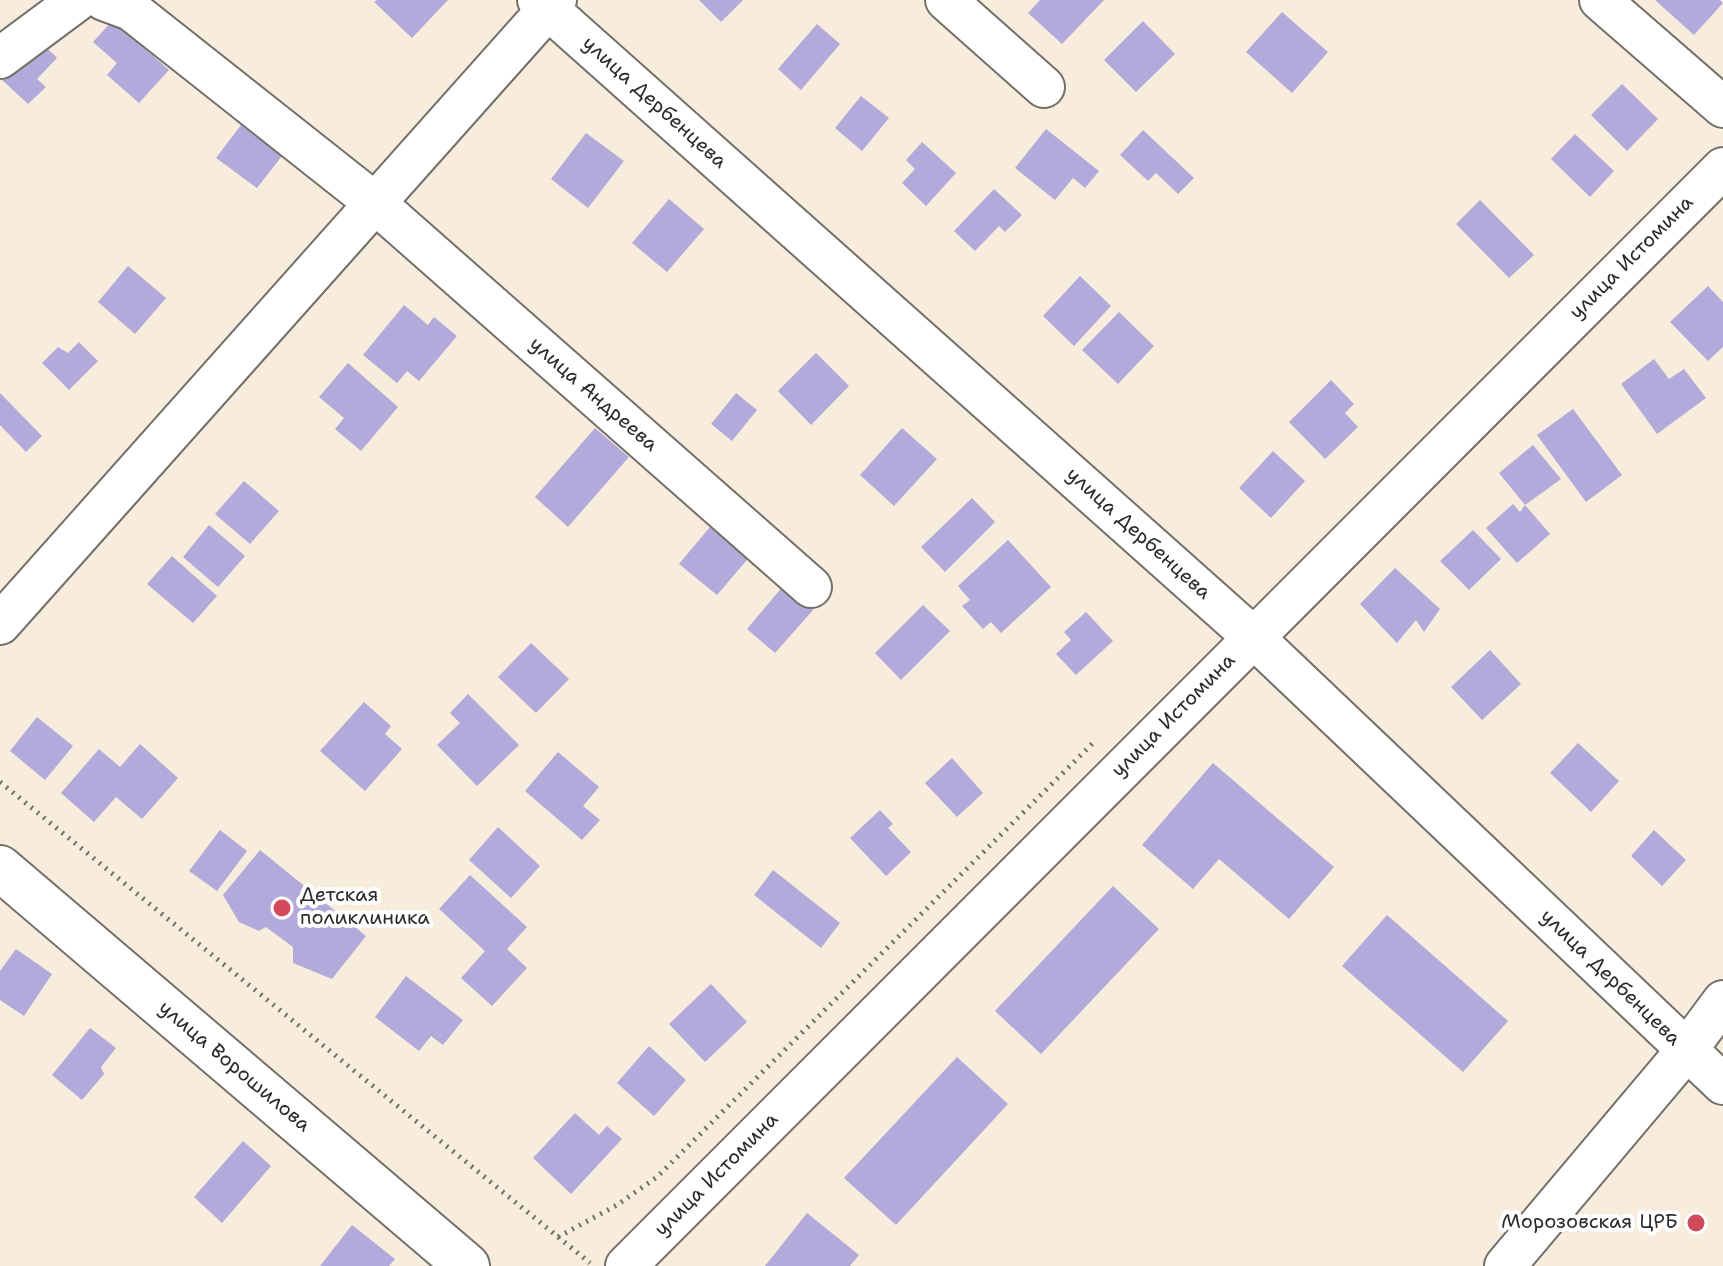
<!DOCTYPE html>
<meta charset="utf-8">
<style>
body{margin:0}
canvas{display:block;background:#f8ecdc}
</style>
<canvas width="1723" height="1266"></canvas>
<script>
const ctx = document.querySelector('canvas').getContext('2d');
ctx.lineJoin = 'round';
function fill(path, color) {
  ctx.fillStyle = color;
  ctx.fill(path, 'evenodd');
}
function stroke(path, color, width, dash) {
  ctx.strokeStyle = color;
  ctx.lineWidth = width;
  ctx.lineCap = dash ? 'butt' : 'round';
  ctx.setLineDash(dash || []);
  ctx.stroke(path);
}
function drawText(font, color, halo, rows, align = 'center') {
  ctx.font = font + ' "Shantell Sans",sans-serif';
  ctx.lineWidth = 8;
  ctx.setLineDash([]);
  ctx.textBaseline = 'middle';
  ctx.strokeStyle = halo;
  ctx.fillStyle = color;
  for (const [text, x, y, turn = 0] of rows) {
    ctx.save();
    ctx.translate(x, y);
    ctx.rotate((+turn || 0) * Math.PI / 180);
    ctx.textAlign = isNaN(turn) ? turn : align;
    if (halo) ctx.strokeText(text, 0, 0);
    ctx.fillText(text, 0, 0);
    ctx.restore();
  }
}
fill(new Path2D(`
 M377,0H448L412,38L374,2Z
 M699,0H743L721,22Z
 M1040,0H1104L1062,44L1028,13Z
 M1655,0H1720L1723,3L1694,35Z
 M1282,12L1328,52L1292,93L1246,52Z
 M113,20L169,70L139,103L107,75L117,63L93,42Z
 M1143,21L1175,54L1136,92L1104,60Z
 M817,24L840,44L801,90L778,69Z
 M39,40L57,58L37,79L46,87L28,104L0,78Z
 M1622,84L1658,119L1627,151L1591,115Z
 M861,96L889,118L862,151L835,128Z
 M241,125L282,156L257,188L216,158Z
 M1046,129L1099,171L1085,188L1073,178L1055,200L1015,168Z
 M1143,130L1194,178L1178,194L1156,173L1148,181L1120,155Z
 M586,133L624,161L588,208L551,179Z
 M1575,134L1614,171L1590,197L1551,159Z
 M922,142L956,173L926,206L902,183L915,169L906,160Z
 M994,189L1022,215L1005,232L999,226L975,251L954,231Z
 M669,199L704,229L667,272L632,243Z
 M1480,200L1534,255L1509,278L1456,224Z
 M128,266L166,298L135,334L98,302Z
 M1080,276L1111,306L1074,346L1043,316Z
 M1708,286L1723,302V347L1708,361L1670,322Z
 M404,305L428,325L434,317L457,336L419,381L407,371L397,383L363,355Z
 M1119,312L1154,346L1118,384L1082,350Z
 M79,342L98,361L69,390L42,363L58,347L68,353Z
 M816,353L849,386L811,425L778,391Z
 M1654,359L1669,379L1684,369L1706,398L1657,434L1621,384Z
 M348,363L398,407L361,451L335,429L344,418L319,397Z
 M1331,380L1354,404L1345,413L1358,427L1325,459L1289,422Z
 M0,393L42,436L26,452L0,425Z
 M736,393L757,410L732,441L711,424Z
 M1573,409L1622,475L1586,502L1537,435Z
 M595,428L629,457L568,527L535,497Z
 M902,428L937,459L894,506L860,475Z
 M1533,445L1561,479L1525,505L1499,473Z
 M1273,451L1305,481L1271,518L1239,488Z
 M244,481L279,511L250,544L215,514Z
 M972,498L995,522L945,572L921,547Z
 M1513,504L1520,512L1525,505L1550,534L1517,563L1486,528Z
 M714,522L752,554L717,595L679,564Z
 M209,525L245,556L218,587L183,557Z
 M1473,530L1501,559L1469,590L1440,561Z
 M1008,540L1051,587L1001,633L991,622L983,629L962,606L970,600L958,586Z
 M172,556L217,596L193,623L147,584Z
 M1395,568L1440,609L1424,632L1416,620L1397,643L1360,604Z
 M784,585L813,610L775,653L747,629Z
 M923,605L950,631L901,680L875,653Z
 M1086,612L1113,641L1076,675L1056,654L1071,640L1064,632Z
 M531,643L569,679L536,713L498,677Z
 M1490,650L1521,684L1482,720L1451,687Z
 M468,694L519,745L477,786L437,745L460,723L450,713Z
 M364,702L391,726L385,734L402,749L365,791L320,751Z
 M37,717L73,746L45,780L10,751Z
 M1578,743L1619,781L1591,812L1550,773Z
 M140,744L178,778L142,819L116,797L94,822L61,793L99,749L120,767Z
 M558,752L599,787L583,806L600,820L582,840L525,791Z
 M952,758L983,793L957,817L925,783Z
 M1213,763L1334,867L1289,919L1219,859L1193,889L1142,845Z
 M880,810L893,824L888,828L911,852L886,876L850,838Z
 M498,827L540,866L511,898L469,860Z
 M220,830L247,851L217,891L189,871Z
 M1654,830L1686,860L1662,886L1631,856Z
 M260,850L366,936L332,979L293,963V947L266,927L259,931L239,922L223,895Z
 M773,870L840,923L821,948L754,895Z
 M470,875L527,927L507,949L527,968L492,1006L461,978L485,951L439,909Z
 M1113,886L1159,929L1041,1054L995,1011Z
 M1387,915L1508,1021L1463,1072L1342,966Z
 M16,949L52,974L24,1016L0,1000V971Z
 M406,976L463,1020L443,1045L431,1036L419,1051L375,1017Z
 M711,984L747,1022L705,1062L669,1024Z
 M90,1028L116,1048L101,1067L104,1074L82,1100L52,1075Z
 M649,1046L686,1080L654,1116L617,1083Z
 M957,1057L1008,1104L896,1225L844,1178Z
 M575,1113L599,1135L607,1126L622,1139L571,1194L533,1158Z
 M243,1141L271,1166L222,1223L194,1197Z
 M807,1213L859,1255L850,1266H765Z
 M352,1225L395,1259L389,1266H320Z`), '#b2aada');
const minor = new Path2D(`
 M104,0L131,10L375,203L811,587
 M538,0L1253,637L1723,1084
 M946,0L1044,87
 M1600,0L1723,107
 M0,58L78,0
 M0,624L556,0
 M626,1266L1723,168
 M1505,1266L1686,1051L1723,1001`);
const major = new Path2D(`
 M0,868L467,1266`);
stroke(minor, '#736f69', 44);
stroke(major, '#736f69', 48);
stroke(new Path2D(`
 M0,782L590,1263
 M558,1237L617,1205L657,1177L1093,743`), '#736f69', 5, [2, 6]);
stroke(minor, '#fff', 40);
stroke(major, '#fff', 44);
for (const [x, y, r, color] of [
 [282,908,10,"#d1495b"],
 [1696,1223,10,"#d1495b"]
]) {
  const dot = new Path2D();
  dot.arc(x, y, r, 0, 2 * Math.PI);
  ctx.fillStyle = color;
  ctx.fill(dot);
  stroke(dot, '#fff', 3);
}
drawText('20px', '#2b2b2b', '#fff', [
 ["улица Дербенцева",654,103,42],
 ["улица Истомина",1632,258,-45],
 ["улица Андреева",593,395,41],
 ["улица Дербенцева",1138,534,42],
 ["улица Истомина",1174,716,-45],
 ["улица Дербенцева",1610,978,44],
 ["улица Ворошилова",234,1067,40],
 ["улица Истомина",717,1175,-45]
]);
drawText('20px', '#2b2b2b', '#fff', [
 ["Детская",300,896],
 ["поликлиника",300,919],
 ["Морозовская ЦРБ",1678,1223,"right"]
], 'left');
</script>
